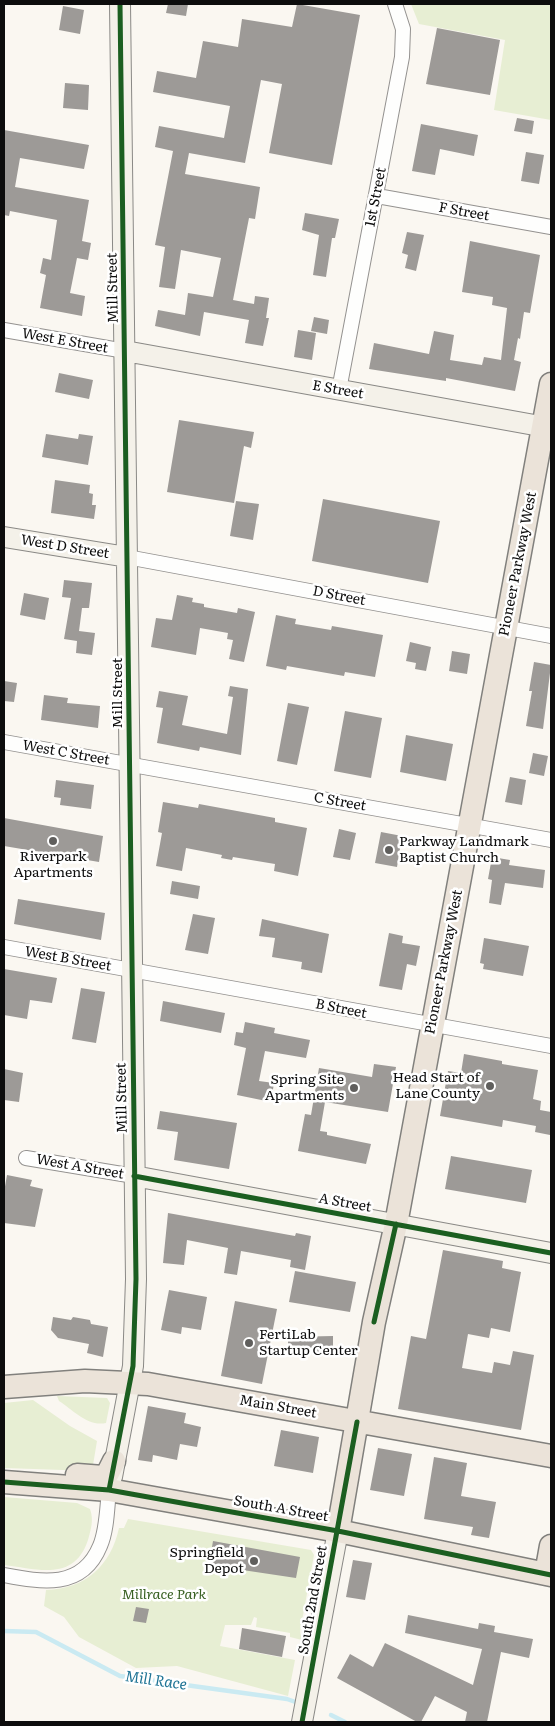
<!DOCTYPE html>
<style>
body{margin:0}
#map{position:relative;width:555px;height:1726px;overflow:hidden;background:#faf7f1;font-family:Literata,serif}
canvas{display:block}
.frame{position:absolute;inset:0;border:5px solid #0d0d0d;pointer-events:none}
</style>
<div id="map">
<canvas width="555" height="1726"></canvas>
<div class="frame"></div>
</div>
<script>
const ctx = document.querySelector('canvas').getContext('2d');
ctx.lineJoin = 'round';
function fill(path, color) {
  ctx.fillStyle = color;
  ctx.fill(path, 'evenodd');
}
function stroke(path, color, width, dash) {
  ctx.strokeStyle = color;
  ctx.lineWidth = width;
  ctx.lineCap = dash ? 'butt' : 'round';
  ctx.setLineDash(dash || []);
  ctx.stroke(path);
}
function drawText(font, color, halo, rows, align = 'center') {
  ctx.font = font + ' Literata,serif';
  ctx.lineWidth = 5;
  ctx.setLineDash([]);
  ctx.textBaseline = 'middle';
  ctx.strokeStyle = halo;
  ctx.fillStyle = color;
  for (const [text, x, y, turn = 0] of rows) {
    ctx.save();
    ctx.translate(x, y);
    ctx.rotate((+turn || 0) * Math.PI / 180);
    ctx.textAlign = isNaN(turn) ? turn : align;
    if (halo) ctx.strokeText(text, 0, 0);
    ctx.fillText(text, 0, 0);
    ctx.restore();
  }
}
fill(new Path2D(`
 M411,4H551V120L494,110L505,40L419,24Z
 M57,1396L107,1398L110,1403L106,1423C88,1427 73,1410 59,1401Z
 M33,1400L70,1426L97,1441L92,1471L4,1468V1403Z
 M4,1497L77,1503L90,1509C94,1520 91,1529 88,1540C74,1582 38,1569 4,1565Z
 M128,1519L311,1550L314,1555L300,1632L302,1640L290,1637V1633L256,1627L257,1618L254,1617L251,1625H225L220,1646L295,1660L288,1696L177,1666L136,1668L79,1637L64,1617L44,1606L46,1590C86,1589 111,1565 119,1528H124Z`), '#e7eed3');
stroke(new Path2D(`
 M4,1631L36,1632L120,1676L287,1699L301,1704
 M331,1715L345,1722`), '#caeaf2', 4.5);
fill(new Path2D(`
 M168,4H188L186,16L166,13Z
 M297,4L360,15L332,165L269,153L282,84L261,80L245,163L189,153L185,174L260,187L255,219L249,218L233,300L254,304L255,296L269,298L266,318H269L263,346L245,343L249,320L204,312L200,336L155,326L158,310L185,315L188,293L213,297L221,258L181,250L175,289L159,287L165,247L155,245L173,151L155,147L159,126L224,138L230,106L153,92L157,71L196,78L203,41L238,47L242,19L292,27Z
 M63,6L84,10L80,34L59,30Z
 M437,28L500,40L490,95L426,84Z
 M65,83L89,85L88,110L63,108Z
 M517,118L534,121L532,134L514,131Z
 M421,124L478,135L474,156L440,149L435,175L412,171Z
 M4,130L89,145L84,169L20,158L15,187L89,200L82,241L91,243L88,260L77,258L70,293L85,296L82,316L40,308L46,275L40,273L43,258L51,260L57,220L10,211L9,216L4,215Z
 M526,152L544,155L539,184L521,181Z
 M305,213L339,219L335,238H332L326,277L313,275L319,235L302,230Z
 M407,232L424,235L416,271L405,268L408,255L402,253Z
 M470,241L540,255L530,313L524,312L520,339L518,338L514,360L521,362L515,391L446,378V381L369,369L374,343L429,354L434,331L454,335L450,360L482,365L484,357L501,360L507,308L492,305L493,297L462,292Z
 M314,317L329,320L327,334L311,331Z
 M298,330L316,333L312,360L294,357Z
 M59,373L93,380L89,399L55,392Z
 M179,420L254,432L251,448L244,446L234,503L167,492Z
 M46,434L78,439L79,434L93,436L88,465L42,457Z
 M55,480L90,485L89,493L93,494L92,505H96L94,519L51,513Z
 M323,499L440,521L428,583L312,561Z
 M236,501L259,504L253,540L230,536Z
 M64,580L92,583L89,608H82L79,631L95,633L92,655L76,653L77,641L64,639L71,598L62,597Z
 M24,593L49,598L45,620L20,615Z
 M177,595L193,598L192,602L204,604V607L237,613L238,608L255,612L244,662L229,659L233,640L227,639L228,633L200,628L196,655L151,647L156,618L172,620Z
 M276,615L296,619L295,624L331,630L332,626L383,635L375,677L345,672L344,676L287,666L286,670L266,666Z
 M410,642L431,647L426,671L415,669L416,663L406,661Z
 M452,651L470,654L467,674L449,671Z
 M534,662L551,665L543,729L526,726L532,691H529Z
 M4,681L17,683L14,702L4,701Z
 M230,686L248,689L241,755L200,747L199,751L157,743L163,708L156,707L159,691L188,696L182,725L227,734L233,697L228,696Z
 M44,695L68,698L67,703L100,706L98,728L41,720Z
 M288,703L309,707L297,765L277,761Z
 M345,711L382,718L371,778L334,771Z
 M406,735L453,744L446,781L400,772Z
 M533,753L548,756L544,776L529,773Z
 M510,777L526,780L522,805L505,802Z
 M56,780L94,785L91,809L60,805L61,798L54,797Z
 M163,802L198,808L199,804L275,818V822L307,828L298,876L274,871L275,864L233,857L232,860L221,858L222,855L186,848L182,871L156,866L162,833L158,832Z
 M4,818L103,836L99,862L4,846Z
 M339,829L356,833L350,860L333,857Z
 M381,832L402,836L397,867L375,863Z
 M492,857L510,860L509,865L545,870L543,888L505,883L501,905L489,903L492,880L488,879Z
 M172,881L200,886L198,899L170,894Z
 M18,899L105,913L101,940L14,924Z
 M193,914L215,918L208,954L185,950Z
 M262,919L329,934L322,973L301,969L302,962L272,957L275,938L259,936Z
 M389,933L403,936L402,943L420,946L416,966L407,964L402,990L379,986Z
 M484,938L529,946L523,976L483,969L484,964L480,963Z
 M4,969L57,978L52,1003L30,1000L27,1019L4,1015Z
 M81,988L105,992L96,1043L72,1039Z
 M163,1001L225,1013L221,1033L160,1021Z
 M245,1022L275,1028L274,1033L310,1040L306,1058L265,1051L259,1081L274,1083L271,1102L237,1095L246,1048L234,1045L236,1032L243,1033Z
 M464,1054L502,1061V1064L538,1070L533,1099L541,1101L540,1110L551,1112L550,1135L535,1132L536,1126L503,1120L502,1127L440,1116L448,1071L461,1073Z
 M374,1064L396,1067L388,1112L325,1102L320,1131L327,1132V1135L371,1144L366,1164L298,1151L305,1114L311,1115L319,1068L372,1077Z
 M4,1069L23,1073L19,1102L4,1100Z
 M160,1111L237,1123L229,1169L174,1160L178,1132L157,1129Z
 M451,1156L532,1170L526,1203L445,1189Z
 M7,1175L32,1180L30,1186L43,1189L35,1227L4,1223V1192Z
 M168,1213L295,1236L296,1233L311,1236L305,1270L290,1267L291,1260L241,1251L237,1275L224,1273L228,1248L187,1240L184,1265L163,1263Z
 M443,1250L503,1261L502,1268L521,1272L510,1332L491,1328L489,1338L468,1334L462,1368L492,1373L494,1362L510,1365L513,1351L534,1355L521,1430L398,1409L411,1336L426,1339Z
 M295,1271L356,1282L350,1312L289,1302Z
 M169,1290L207,1297L201,1330L182,1327L181,1334L161,1330Z
 M235,1301L277,1309L262,1384L221,1376Z
 M53,1317L71,1320L73,1317L90,1320L91,1324L108,1327L103,1357L87,1353L89,1344L58,1338L51,1330Z
 M333,1336V1353H288V1337Z
 M148,1406L186,1413L184,1423L201,1427L197,1447L180,1444L177,1460L153,1455L152,1462L138,1460Z
 M281,1430L319,1437L313,1473L274,1466Z
 M378,1448L412,1454L404,1496L370,1490Z
 M434,1457L467,1463L461,1496L496,1502L489,1538L471,1535L473,1527L424,1519Z
 M213,1541L300,1557L296,1578L209,1565Z
 M353,1560L372,1563L365,1600L346,1597Z
 M136,1607L149,1609L146,1623L133,1621Z
 M408,1615L478,1629L479,1623L495,1626L494,1632L533,1639L529,1658L501,1652L487,1722H465L467,1712L435,1696L421,1722H417L337,1678L350,1654L373,1667L385,1643L473,1685L482,1649L405,1633Z
 M242,1628L286,1636L282,1657L239,1649Z`), '#9d9a97');
const street = new Path2D(`
 M377,196L551,227
 M4,330L125,351
 M339,390L402,57L403,29L395,4
 M127,557L551,636
 M4,742L551,840
 M4,947L551,1046
 M26,1158L134,1176
 M4,1575C41,1582 82,1590 100,1546C107,1530 107,1508 109,1490`);
const secondary = new Path2D(`
 M125,351L551,428
 M4,537L127,557
 M134,1176L551,1253
 M112,1477L133,1366L136,1279L120,4
 M302,1722L338,1531`);
const primary = new Path2D(`
 M4,1387L85,1381L148,1384L551,1456
 M77,1475L103,1477L108,1473L114,1461
 M4,1482L109,1490L338,1531L551,1575
 M338,1531L374,1322L396,1224L551,384
 M546,1574L551,1546`);
stroke(street, '#949290', 16);
stroke(secondary, '#8a8986', 22);
stroke(primary, '#81807d', 25);
stroke(street, '#fefefd', 14);
stroke(secondary, '#f4f1e9', 20);
stroke(primary, '#ebe3d9', 22);
stroke(new Path2D(`
 M134,1176L551,1253
 M374,1322L396,1224
 M4,1482L109,1490L338,1531L551,1575
 M109,1490L133,1366L136,1279L120,4
 M302,1722L357,1422`), '#1b5e20', 5);
for (const [x, y, r, color] of [
 [53,841,5,"#605f5d"],
 [389,850,5,"#605f5d"],
 [490,1086,5,"#605f5d"],
 [354,1088,5,"#605f5d"],
 [249,1343,5,"#605f5d"],
 [254,1561,5,"#605f5d"]
]) {
  const dot = new Path2D();
  dot.arc(x, y, r, 0, 2 * Math.PI);
  ctx.fillStyle = color;
  ctx.fill(dot);
  stroke(dot, '#fff', 2);
}
drawText('14px', '#0d0d0d', '#fff', [
 ["1st Street",376,197,-79],
 ["F Street",464,212,10],
 ["Mill Street",113,288,-91],
 ["West E Street",65,341,10],
 ["E Street",338,390,10],
 ["West D Street",65,547,9],
 ["Pioneer Parkway West",518,564,-79],
 ["D Street",339,596,11],
 ["Mill Street",118,693,-90],
 ["West C Street",66,753,10],
 ["C Street",340,802,10],
 ["West B Street",68,959,10],
 ["Pioneer Parkway West",444,962,-79],
 ["B Street",341,1009,11],
 ["Mill Street",122,1098,-91],
 ["West A Street",80,1167,10],
 ["A Street",345,1203,10],
 ["Main Street",278,1407,10],
 ["South A Street",281,1509,10],
 ["South 2nd Street",313,1600,-80]
]);
drawText('14px', '#0d0d0d', '#fff', [
 ["Parkway Landmark",399,842,"left"],
 ["Baptist Church",399,858,"left"],
 ["Riverpark",53,857,"center"],
 ["Apartments",53,873,"center"],
 ["Head Start of",480,1078],
 ["Lane County",480,1094],
 ["Spring Site",344,1080],
 ["Apartments",344,1096],
 ["FertiLab",259,1335,"left"],
 ["Startup Center",259,1351,"left"],
 ["Springfield",244,1553],
 ["Depot",244,1569]
], 'right');
drawText('italic 14px', '#386022', '#fff', [
 ["Millrace Park",164,1595]
]);
drawText('italic 15px', '#1f7495', '#fff', [
 ["Mill Race",156,1681,8]
]);
</script>
